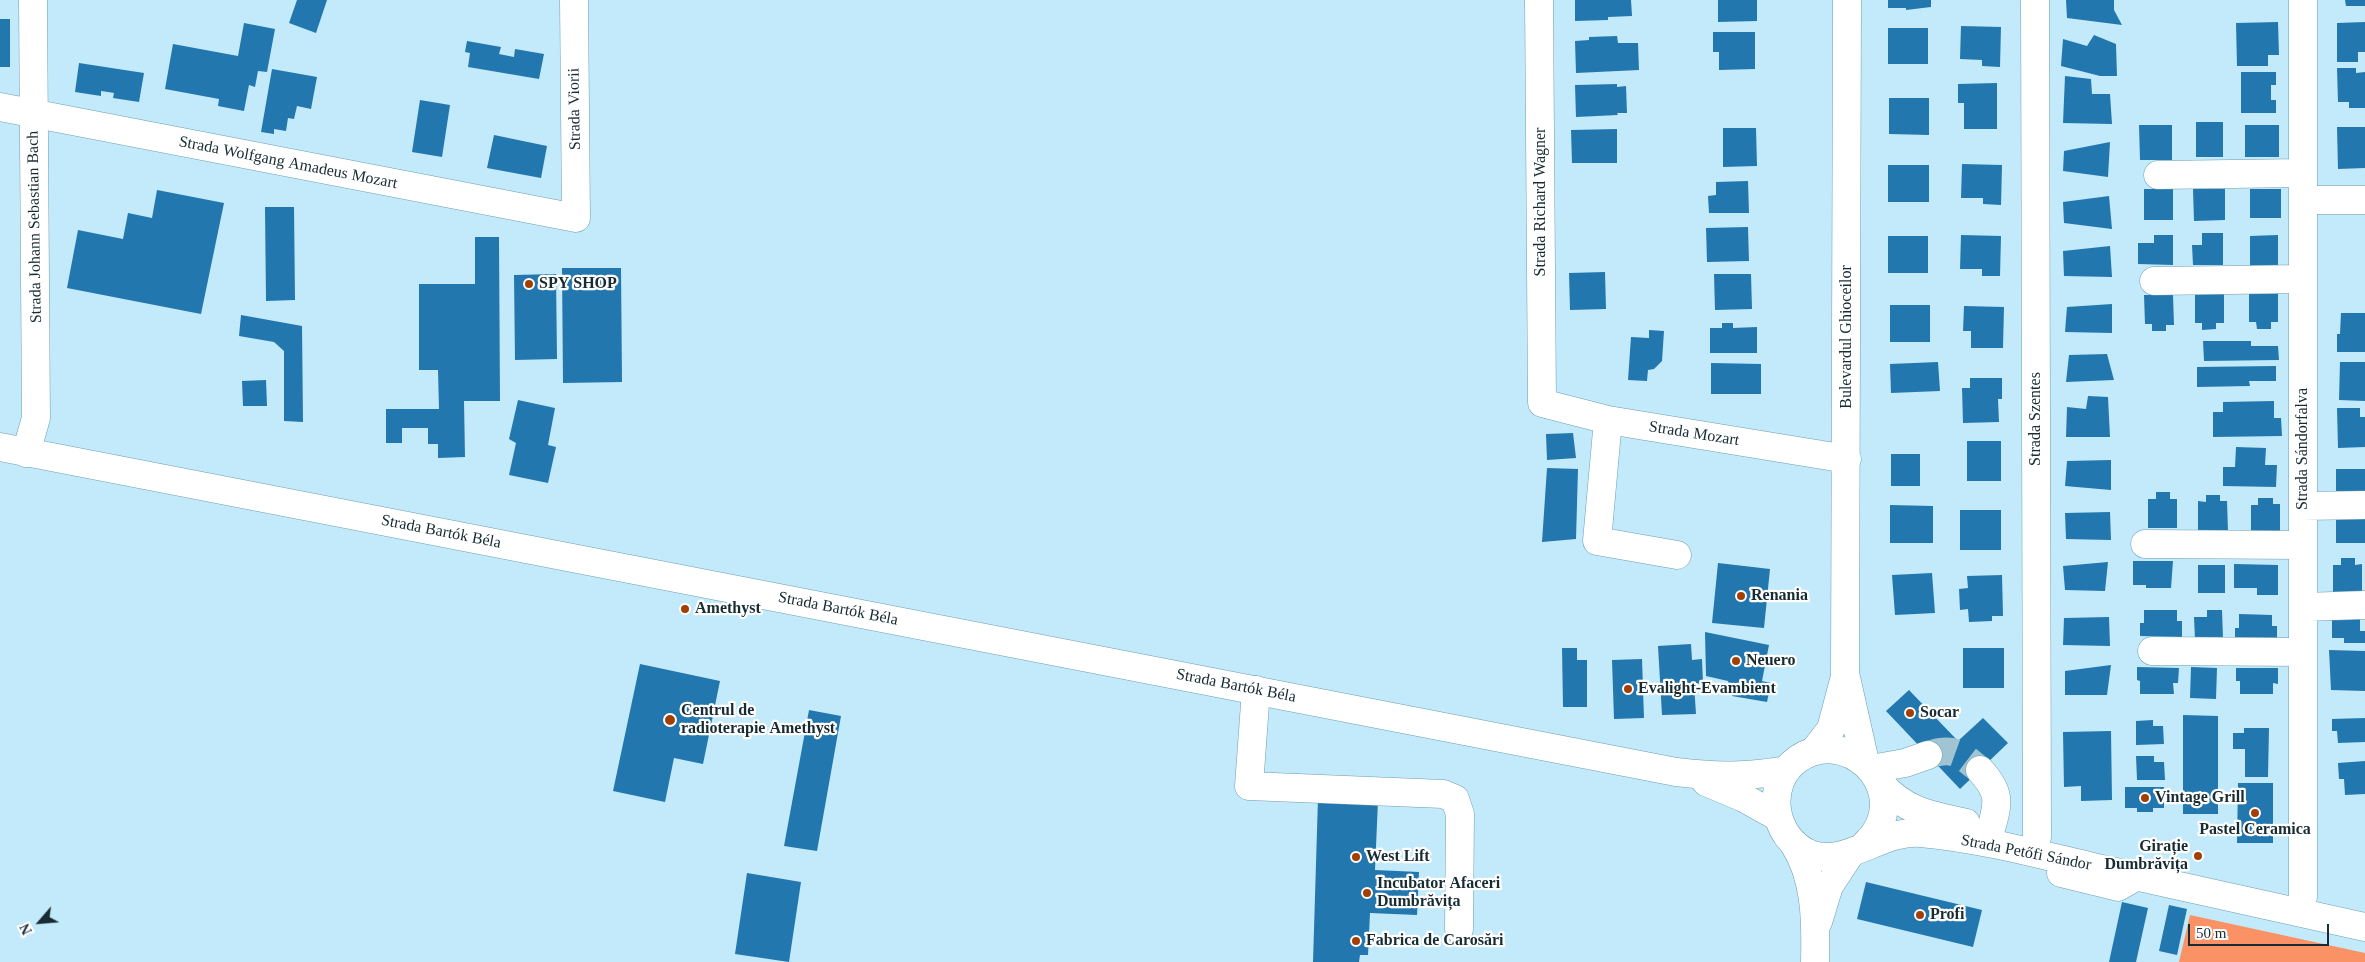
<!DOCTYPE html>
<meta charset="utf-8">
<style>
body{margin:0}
#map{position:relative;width:2365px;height:962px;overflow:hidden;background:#c2eafa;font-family:Georgia,serif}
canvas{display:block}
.north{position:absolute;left:15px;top:897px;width:50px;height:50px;-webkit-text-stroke:4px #fff;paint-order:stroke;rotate:243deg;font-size:14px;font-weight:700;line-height:20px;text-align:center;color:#172b32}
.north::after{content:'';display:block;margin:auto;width:18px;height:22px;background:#172b32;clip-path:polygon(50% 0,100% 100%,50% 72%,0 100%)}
.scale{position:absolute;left:2188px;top:924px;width:141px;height:22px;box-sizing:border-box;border:2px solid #172b32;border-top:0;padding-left:6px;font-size:15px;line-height:18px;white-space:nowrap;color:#172b32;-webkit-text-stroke:4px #fff;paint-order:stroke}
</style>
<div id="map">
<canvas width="2365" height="962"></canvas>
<div class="north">N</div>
<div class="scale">50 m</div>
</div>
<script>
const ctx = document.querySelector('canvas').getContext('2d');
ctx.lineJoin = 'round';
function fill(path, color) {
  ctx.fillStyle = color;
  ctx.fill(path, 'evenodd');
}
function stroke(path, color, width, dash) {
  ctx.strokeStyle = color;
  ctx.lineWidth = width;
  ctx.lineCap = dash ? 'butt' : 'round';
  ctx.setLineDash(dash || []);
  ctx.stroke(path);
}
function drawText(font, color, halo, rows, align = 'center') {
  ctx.font = font + ' Georgia,serif';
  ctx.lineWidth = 4.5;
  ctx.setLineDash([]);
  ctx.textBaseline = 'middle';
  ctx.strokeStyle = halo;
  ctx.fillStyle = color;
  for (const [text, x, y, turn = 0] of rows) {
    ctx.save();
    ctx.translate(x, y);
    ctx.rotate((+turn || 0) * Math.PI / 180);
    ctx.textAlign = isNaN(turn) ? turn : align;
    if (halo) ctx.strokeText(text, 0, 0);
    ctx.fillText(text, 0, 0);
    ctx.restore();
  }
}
fill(new Path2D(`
 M2190,915L2365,953V962H2179Z`), '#fa9266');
fill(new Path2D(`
 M297,0H327L316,33L289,23Z
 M1575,0H1631L1632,16L1608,17V20L1575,21Z
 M1718,0H1757V21L1718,22Z
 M1888,0H1931V7L1906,10V8H1888Z
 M2066,0H2114V10L2122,25L2067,18Z
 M2345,0H2365V6H2346Z
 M0,19H10V67H0Z
 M2278,22L2279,55H2268V66H2237L2236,23Z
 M2365,22V52H2358V62H2337V23Z
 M244,23L275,29L267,72L258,71L255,87L249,85L244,111L218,106L219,99L165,89L173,44L238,56Z
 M1961,26L2001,27L2000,67L1982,66V60L1960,59Z
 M1888,28H1928V64H1888Z
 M1713,32H1755V69L1719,70V52H1713Z
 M2094,35L2116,44L2117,76H2100L2061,66L2063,39L2087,46Z
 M1617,36L1618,43H1638L1639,70L1576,73L1575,41L1589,40V37Z
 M467,41L501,47L499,54L514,57L515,49L544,54L539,79L468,67L470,53L465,52Z
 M79,63L144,73L139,102L113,98L114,93L108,92L101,91V96L75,92Z
 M2337,68H2356V73L2365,72V108H2349V102H2338Z
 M272,69L317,77L311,109L297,106L294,119L288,118L286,131L274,129V134L261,132Z
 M2241,72H2276V85H2271V100H2276V113H2241Z
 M2065,76L2091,79L2092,94H2110L2112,124L2063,123Z
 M1997,83V129H1964V103H1958V84Z
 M1617,84V87L1626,86L1627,113H1617L1618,115L1576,117L1575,85Z
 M1889,98H1929V135L1889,134Z
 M420,100L450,105L442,157L412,152Z
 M2196,122H2223V157H2196Z
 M2139,125H2172V160H2140Z
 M2245,125H2279V157H2245Z
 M2337,127H2365V168L2338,169Z
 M1723,128H1756L1757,166L1723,167Z
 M1617,129V163H1572L1571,130Z
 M494,135L547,146L541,178L487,168Z
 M2110,142L2108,177L2063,171L2064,151Z
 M1962,164L2002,165L2001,205L1983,204V198H1961Z
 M1888,165H1929V202H1888Z
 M1748,181L1749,213H1709L1708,196L1716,195V182Z
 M2144,189H2173V220H2144Z
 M2193,189H2225V220L2194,221Z
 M2250,189H2281V218H2250Z
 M157,190L224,203L201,314L67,288L78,230L123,239L128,213L152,218Z
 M2109,196L2112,229L2064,223L2063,202Z
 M265,207H294L295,300L266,301Z
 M1748,227L1749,261L1707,262L1706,228Z
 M2202,233H2223V265H2193L2192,245H2202Z
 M1961,235L2001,236L2000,276H1982V269H1960Z
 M2154,235H2173V265L2138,264V243H2154Z
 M2278,235V266H2250V236Z
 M1888,236H1928V273H1888Z
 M475,237H499L500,401H464L465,457L438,458V444H428V428H402V443H386V409H439L438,370H419V284H475Z
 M2110,246L2112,277L2064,276L2063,251Z
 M562,268H621L622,382L563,383Z
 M1605,272L1606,309L1570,310L1569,273Z
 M556,274L557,359L515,360L514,275Z
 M1714,274H1751L1752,309L1715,310Z
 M2249,293H2278V322H2271V329H2257L2256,322H2249Z
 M2195,294H2224V323H2216V329L2202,330V323H2195Z
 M2144,295H2173L2174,325H2166V331H2152V324H2145Z
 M2112,304V333L2065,332L2067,307Z
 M1890,305H1930V342H1890Z
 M1964,306L2004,307L2003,348H1971V331H1963Z
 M2341,313H2365V352H2337V334H2340Z
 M241,315L302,326L303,422L284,421V351L274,342L239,336Z
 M1722,323H1733V328L1757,327V353H1710V328H1722Z
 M1649,330L1664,331L1662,361L1654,369L1648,370L1647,381L1628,380L1631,337L1649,338Z
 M2203,341H2251V346H2278L2279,360L2204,361Z
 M2107,354L2114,380L2066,382L2069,355Z
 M1938,362L1940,391L1891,393L1890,364Z
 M2340,362H2365V401L2339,400Z
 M1711,363L1761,364V394H1711Z
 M2276,366V381H2249L2250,386L2197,387V367Z
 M1970,378H2002V399H1998L1999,422L1963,423L1962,388H1970Z
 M266,380L267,406H243L242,381Z
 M2088,396L2108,397L2110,437H2066L2067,407L2086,409Z
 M518,400L555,408L548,445L556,447L548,483L509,475L516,443L509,439Z
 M2274,401V418H2281L2282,436L2213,437V412H2223V402Z
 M2337,408H2360V417H2365V447L2338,448Z
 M1573,433L1576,458L1547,460L1546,434Z
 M1967,441H2001V481H1967Z
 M2236,447L2266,448L2265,465H2277L2276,487L2223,486V467H2235Z
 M1891,454H1920V486H1891Z
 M2111,460V490L2065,486L2067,461Z
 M1547,468L1578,469L1576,539L1542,542Z
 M2336,469H2365V496H2336Z
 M2156,492H2170V499H2177V528H2148V499H2156Z
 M2206,495H2220V501H2227L2228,531H2198V501L2206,502Z
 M2258,498H2273V504H2280V534H2251V505H2258Z
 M1890,505L1933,506V543H1890Z
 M1960,510H2001V550H1960Z
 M2110,512L2111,540L2066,539L2065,513Z
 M2336,515H2365V543H2336Z
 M2341,558H2355V565L2362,564V594H2333V565H2341Z
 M2133,561H2173L2171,588H2146V585H2133Z
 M2108,562L2105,591L2065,590L2063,566Z
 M1718,563L1770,569L1764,628L1712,623Z
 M2234,564L2278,565V595H2257V588H2234Z
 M2198,565H2225V593H2198Z
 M1932,573L1935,613L1895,615L1892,575Z
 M2002,575L2003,616H1992V621L1969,622L1968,609L1960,610L1959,589L1968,588L1967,576Z
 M2144,610H2177V621H2182V637L2140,636V623H2144Z
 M2207,610H2222L2223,639L2195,640L2194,617H2207Z
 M2239,614L2272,615V626H2277V641H2235V628H2239Z
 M2332,616H2360V631H2365V643H2344V638H2332Z
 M2109,617L2110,646L2063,645L2064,618Z
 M1705,632L1769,645L1762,681L1771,683L1767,702L1732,696L1728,681L1706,676Z
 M1691,644L1692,660L1702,659L1703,683L1694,684L1696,714L1662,715L1658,646Z
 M1562,648H1577V660H1587V707H1563Z
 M1963,648H2004V688H1963Z
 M2329,650L2365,651V691L2331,690Z
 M1642,659L1644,718L1614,719L1612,660Z
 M640,664L720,681L703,764L674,758L665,802L613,791Z
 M2111,665L2107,695H2065V671Z
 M2137,667L2179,668L2178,683H2173L2174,694H2140V681L2137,680Z
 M2191,667L2217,668L2216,699L2190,698Z
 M2236,668H2278V684L2273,683V694H2240V681H2236Z
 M1909,690L1958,741L1983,718L2008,743L1960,789L1886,711Z
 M809,710L841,716L817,851L784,846Z
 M2183,715L2218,716V814H2183Z
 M2365,718V742L2338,743L2337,731H2332V719Z
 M2153,720V726H2163L2164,744L2136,745V721Z
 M2244,728H2269L2268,777H2245V749H2233V733H2244Z
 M2111,731L2112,800L2081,801V786L2064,787L2063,732Z
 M2136,756H2154V762H2164L2165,780H2137Z
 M2365,761V794L2345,795L2344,779H2339L2338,763Z
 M2238,783H2273V843H2237Z
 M2125,787H2164V808H2153V812H2137V808H2125Z
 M1318,798L1378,800L1375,870L1419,872L1417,915L1370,913L1368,955H1360L1359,962H1313Z
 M747,873L801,882L789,962L735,954Z
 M1866,882L1982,910L1973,947L1857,919Z
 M2122,902L2148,908L2136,962H2109Z
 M2169,905L2187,909L2177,955L2159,951Z`), '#2377af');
stroke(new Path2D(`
 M1928,755C1954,746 1960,754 1980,770`), '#a0c4d2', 28, [28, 14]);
const minor = new Path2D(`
 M1539,0L1542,403L1608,420L1847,459
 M1847,0L1845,673L1865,762
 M2035,0L2037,837
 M2303,0V897
 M0,107L576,218L574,0
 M2158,175L2303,173
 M2303,200H2365
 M2154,281L2303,279
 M1608,420L1597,541L1677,555
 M26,453L36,418L33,0
 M2303,506L2365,505
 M2145,544L2303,545
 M2303,607L2365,605
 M2152,651L2303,652
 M1256,690L1249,786L1443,794L1455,799L1460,814L1459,929
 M1814,751L1831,729L1844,680
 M1871,769L1905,763L1928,755
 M1980,770C2000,792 1999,801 1991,829
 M1794,844C1816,878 1816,922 1815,962
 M2061,873L2118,887L2137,876
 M1818,922L1829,886L1850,854`);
const major = new Path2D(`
 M0,447L1676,772C1717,777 1747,777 1787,770
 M1706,782L1744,798L1778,817
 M1881,784C1906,812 1931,815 1966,823
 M1864,846C1867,842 1872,838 1875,833C1907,784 1846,726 1798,759C1764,783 1772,838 1810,854C1846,868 1882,829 1921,833C1977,838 2034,853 2089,866C2181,886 2273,906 2365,927`);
stroke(minor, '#6d9eb0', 29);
stroke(major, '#6d9eb0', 29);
stroke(minor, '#fff', 28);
stroke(major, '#fff', 28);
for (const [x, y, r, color] of [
 [529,284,5,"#a23f04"],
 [1741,596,5,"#a23f04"],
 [685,609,5,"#a23f04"],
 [1736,661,5,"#a23f04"],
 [1628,689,5,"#a23f04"],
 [1910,713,5,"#a23f04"],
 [670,720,6,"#a23f04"],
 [2145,798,5,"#a23f04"],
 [2255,813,5,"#a23f04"],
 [2198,856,5,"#a23f04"],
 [1356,857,5,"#a23f04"],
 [1367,893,5,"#a23f04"],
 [1920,915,5,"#a23f04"],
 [1356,941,5,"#a23f04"]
]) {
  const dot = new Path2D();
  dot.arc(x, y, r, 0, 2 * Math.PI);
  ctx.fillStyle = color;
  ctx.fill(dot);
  stroke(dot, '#fff', 2);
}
drawText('16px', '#172b32', '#fff', [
 ["Strada Viorii",575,109,-91],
 ["Strada Wolfgang Amadeus Mozart",288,163,11],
 ["Strada Richard Wagner",1541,202,-90],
 ["Strada Johann Sebastian Bach",35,227,-91],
 ["Bulevardul Ghioceilor",1847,337,-90],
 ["Strada Szentes",2036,419,-90],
 ["Strada Mozart",1694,434,9],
 ["Strada Sándorfalva",2303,449,-90],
 ["Strada Bartók Béla",441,532,11],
 ["Strada Bartók Béla",838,609,11],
 ["Strada Bartók Béla",1236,686,11],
 ["Strada Petőfi Sándor",2026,853,11]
]);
drawText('bold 16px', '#172b32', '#fff', [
 ["SPY SHOP",539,284],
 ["Renania",1751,596],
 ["Amethyst",695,609],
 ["Neuero",1746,661],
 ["Evalight-Evambient",1638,689],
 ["Centrul de",681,711],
 ["radioterapie Amethyst",681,729],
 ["Socar",1920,713],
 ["Vintage Grill",2155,798],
 ["Pastel Ceramica",2255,830,"center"],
 ["Girație",2188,847,"right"],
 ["Dumbrăvița",2188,865,"right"],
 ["West Lift",1366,857],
 ["Incubator Afaceri",1377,884],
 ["Dumbrăvița",1377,902],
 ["Profi",1930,915],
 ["Fabrica de Carosări",1366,941]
], 'left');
</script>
